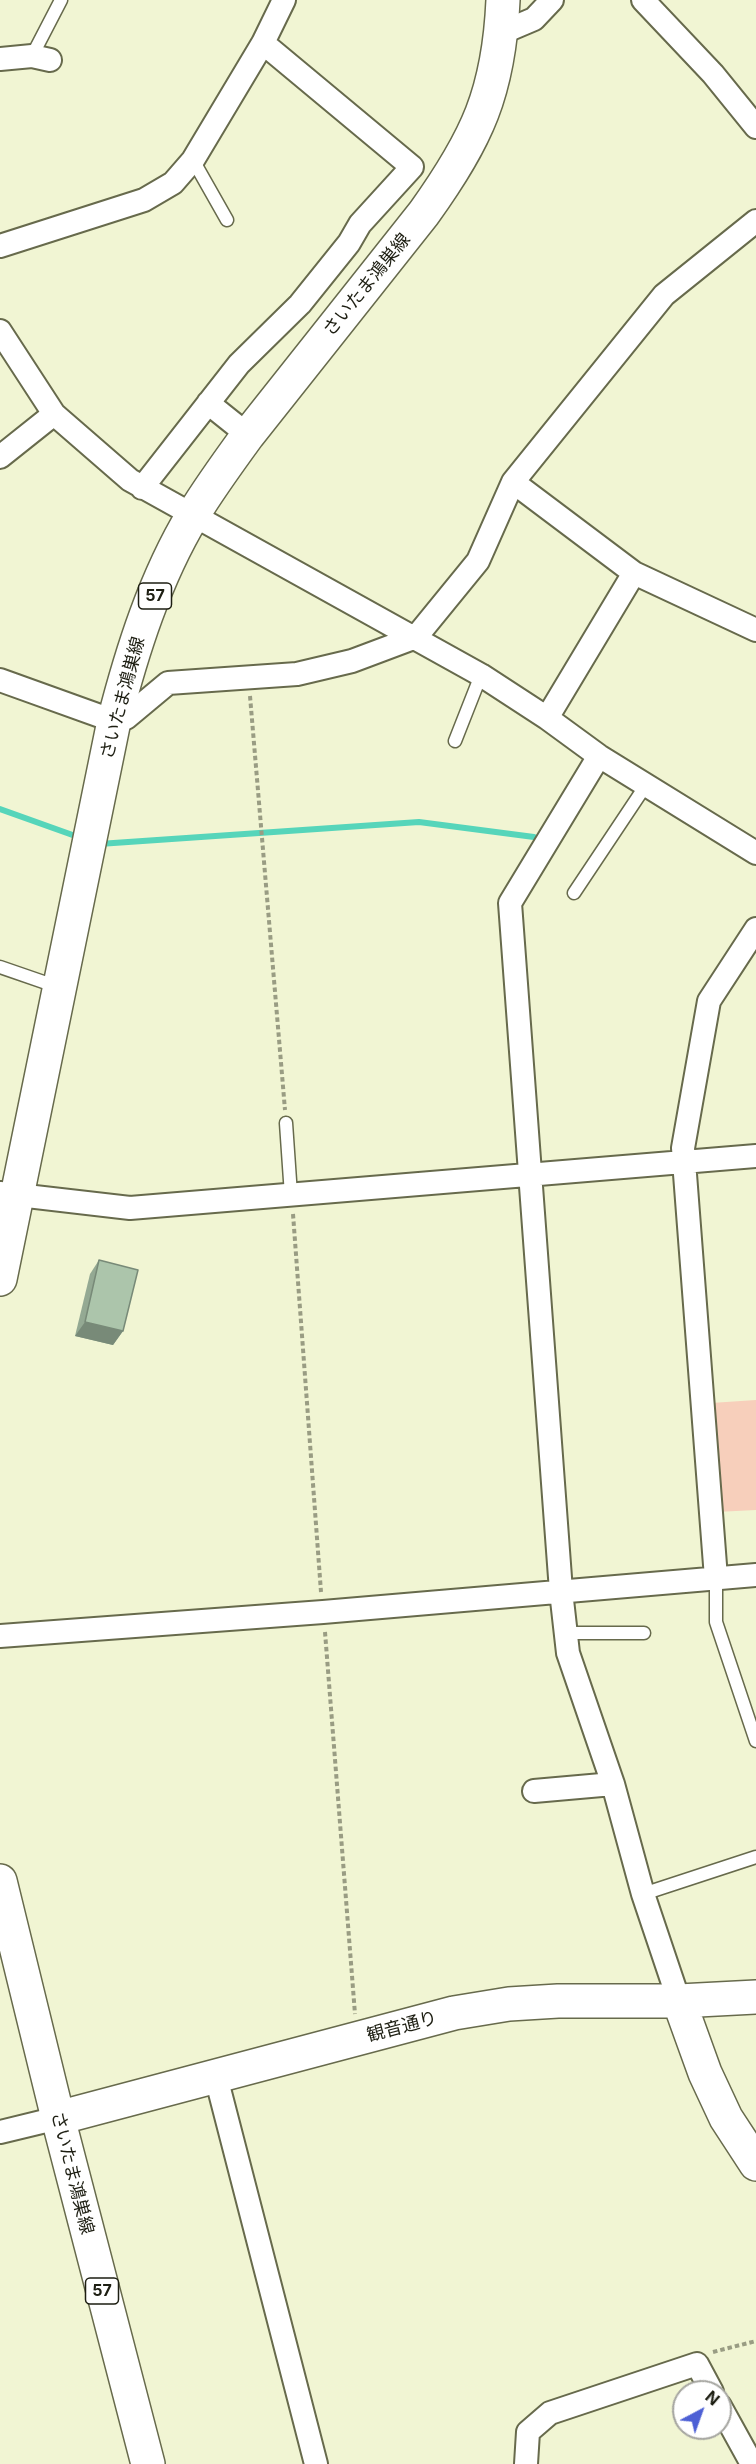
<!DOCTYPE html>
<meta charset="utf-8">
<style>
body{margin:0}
#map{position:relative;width:756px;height:2464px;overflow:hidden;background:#f1f5d3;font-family:Inter,sans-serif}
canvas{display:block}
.north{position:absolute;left:672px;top:2380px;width:60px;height:60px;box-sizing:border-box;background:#fff;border:2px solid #a5a5a0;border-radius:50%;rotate:41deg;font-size:16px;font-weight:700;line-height:24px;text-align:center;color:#1d1e12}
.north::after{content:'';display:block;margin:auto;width:21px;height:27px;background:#4d60d5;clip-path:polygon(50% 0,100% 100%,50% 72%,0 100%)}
</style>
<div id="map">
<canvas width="756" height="2464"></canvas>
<div class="north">N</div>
</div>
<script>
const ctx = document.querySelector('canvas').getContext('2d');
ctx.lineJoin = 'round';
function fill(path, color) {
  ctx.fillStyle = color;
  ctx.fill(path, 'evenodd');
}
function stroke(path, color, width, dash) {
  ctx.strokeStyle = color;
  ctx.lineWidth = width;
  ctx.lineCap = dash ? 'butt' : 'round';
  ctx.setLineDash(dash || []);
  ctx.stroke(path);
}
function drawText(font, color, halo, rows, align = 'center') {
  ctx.font = font + ' Inter,"Noto Sans JP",sans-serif';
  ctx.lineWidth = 4.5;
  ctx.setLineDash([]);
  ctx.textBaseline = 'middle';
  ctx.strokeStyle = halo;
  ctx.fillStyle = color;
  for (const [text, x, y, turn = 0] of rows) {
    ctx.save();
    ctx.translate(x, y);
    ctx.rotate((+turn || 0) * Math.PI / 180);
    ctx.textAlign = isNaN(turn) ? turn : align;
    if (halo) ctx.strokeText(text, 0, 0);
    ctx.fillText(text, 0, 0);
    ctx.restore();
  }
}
fill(new Path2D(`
 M756,1400V1510L716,1512L711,1403Z`), '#f7cfbb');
stroke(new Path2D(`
 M0,809L81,838
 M99,844L419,822L534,837`), '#56d5ba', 6);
const lane = new Path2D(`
 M32,56L61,0
 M193,160L227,220
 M455,741L481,675
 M574,893L646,785
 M0,967L58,987
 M286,1123L291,1195
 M716,1578V1622L756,1741
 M566,1633H644
 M643,1894L756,1857`);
const street = new Path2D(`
 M643,0L713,74L756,127
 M501,33L534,19L552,0
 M0,59L32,56L50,60
 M0,246L144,200L173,183L193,160L263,43L284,0
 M0,331L54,414L130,480L481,675L547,718L599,756L756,853
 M208,403L248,435
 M0,457L54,414
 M513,482L634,573L756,630
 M142,488L239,364L300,304L349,243L360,224L412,167L263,43
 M0,680L114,721L126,718L168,683L297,674L352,661L416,637L478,561L513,482L664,295L756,221
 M547,718L634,573
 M599,756L510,903L561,1591L568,1653L613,1784L643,1894L679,2001
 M0,1193L130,1208L756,1156
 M716,1578L683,1148L709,1001L756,929
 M0,1636L323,1612L756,1575
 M534,1791L613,1784
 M216,2077L316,2464
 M0,2132L58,2118
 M720,2406L752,2464
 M526,2464L528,2432L550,2413L697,2364L712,2392`);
const secondary = new Path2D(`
 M679,2001L705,2073L726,2118L756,2164
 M58,2118L454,2013L509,2004L558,2001H679L756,1997`);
const primary = new Path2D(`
 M0,1279L114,721C132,651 155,578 193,515C210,487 229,461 248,435L424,213C477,139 499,92 503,0
 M0,1881L58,2118L148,2464`);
stroke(lane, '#676a4c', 15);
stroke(street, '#676a4c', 26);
stroke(secondary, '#676a4c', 36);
stroke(primary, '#676a4c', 36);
stroke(new Path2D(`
 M250,696L285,1110
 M293,1214L321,1592
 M325,1632L355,2014
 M713,2352L756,2341`), '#999c83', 4, [4.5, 3]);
stroke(lane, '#fff', 12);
stroke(street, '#fff', 22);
stroke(secondary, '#fff', 33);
stroke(primary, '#fff', 33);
fill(new Path2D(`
 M99,1260L123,1331L113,1345L75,1336L90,1274Z`), '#94a993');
fill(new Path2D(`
 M85,1322L123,1331L113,1345L75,1336Z`), '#788a78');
const building = new Path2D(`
 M99,1260L138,1270L123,1331L85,1322Z`);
fill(building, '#acc5ab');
stroke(building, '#788a78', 1.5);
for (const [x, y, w] of [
 [155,596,33],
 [102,2291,33]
]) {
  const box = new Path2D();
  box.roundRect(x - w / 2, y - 13, w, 26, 4.5);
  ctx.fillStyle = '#fff';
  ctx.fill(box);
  stroke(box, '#1d1e12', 1.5);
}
drawText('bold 16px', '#1d1e12', null, [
 ["57",155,596],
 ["57",102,2291]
]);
drawText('18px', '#1d1e12', '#fff', [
 ["さいたま鴻巣線",367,285,-51],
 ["さいたま鴻巣線",123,698,-75],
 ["観音通り",402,2027,-15],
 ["さいたま鴻巣線",72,2173,76]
]);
</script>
